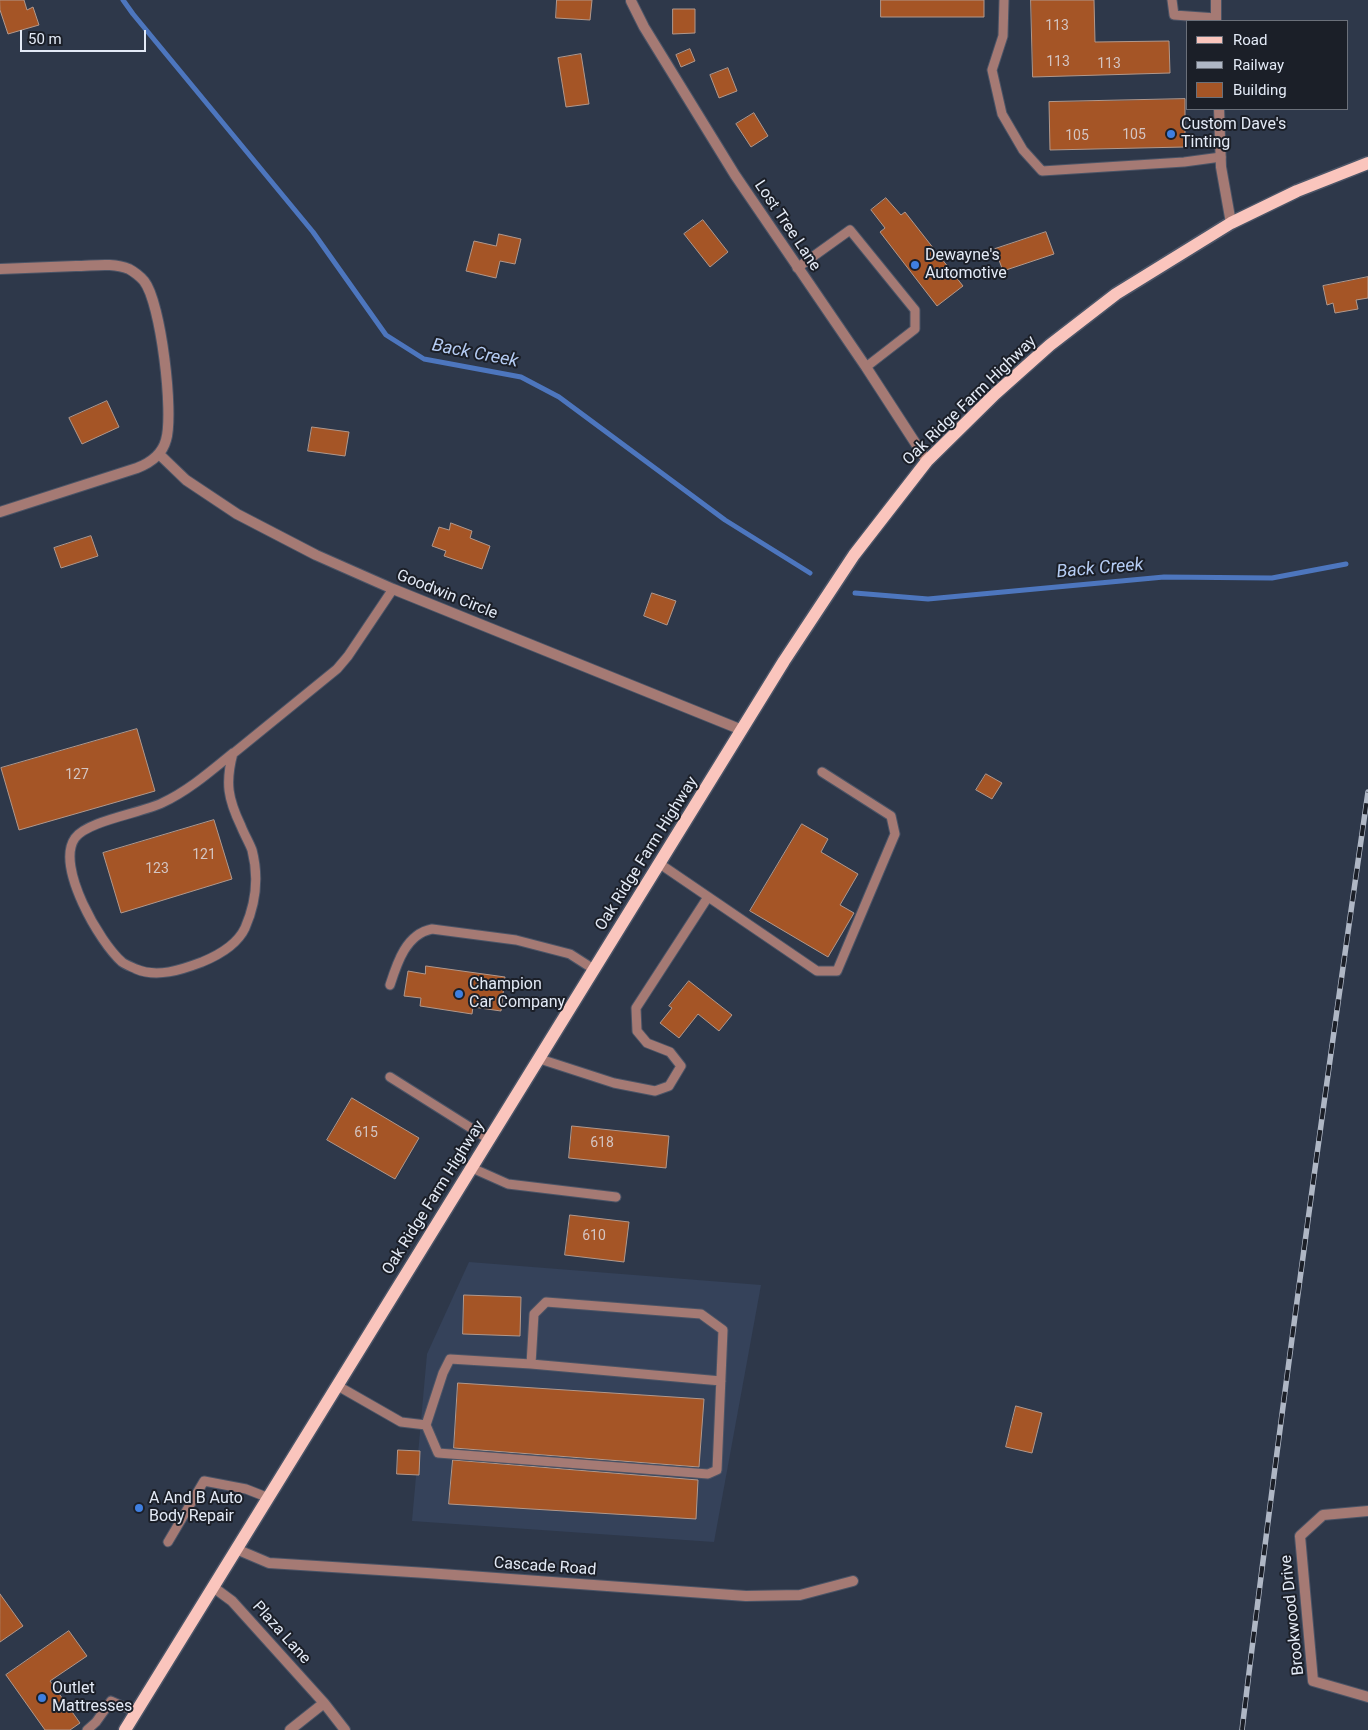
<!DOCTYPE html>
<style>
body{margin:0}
#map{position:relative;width:1368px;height:1730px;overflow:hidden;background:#2e384a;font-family:Roboto,sans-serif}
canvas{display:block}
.legend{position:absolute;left:1186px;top:20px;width:162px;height:90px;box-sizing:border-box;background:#1b1f28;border:1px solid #6b707a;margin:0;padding:6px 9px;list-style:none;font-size:15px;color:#e3eaf6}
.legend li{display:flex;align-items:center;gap:10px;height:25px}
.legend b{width:25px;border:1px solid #6b707a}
.scale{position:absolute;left:20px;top:30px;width:126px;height:22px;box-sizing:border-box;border:2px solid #e3eaf6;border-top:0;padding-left:6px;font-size:15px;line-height:18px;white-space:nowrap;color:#e3eaf6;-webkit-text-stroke:4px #1b1f28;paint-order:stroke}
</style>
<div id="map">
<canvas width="1368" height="1730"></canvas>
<ul class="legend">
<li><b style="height:6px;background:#fac5bd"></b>Road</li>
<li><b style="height:6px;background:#afb7c5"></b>Railway</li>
<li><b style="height:14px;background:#a55526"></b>Building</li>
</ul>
<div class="scale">50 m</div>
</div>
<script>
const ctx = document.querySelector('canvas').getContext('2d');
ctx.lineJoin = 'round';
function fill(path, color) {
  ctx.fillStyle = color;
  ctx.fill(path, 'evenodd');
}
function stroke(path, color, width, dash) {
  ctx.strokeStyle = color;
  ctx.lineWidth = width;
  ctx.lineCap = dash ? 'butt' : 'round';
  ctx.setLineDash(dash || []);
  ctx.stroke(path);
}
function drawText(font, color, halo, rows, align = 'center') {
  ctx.font = font + ' Roboto,sans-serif';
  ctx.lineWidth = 4;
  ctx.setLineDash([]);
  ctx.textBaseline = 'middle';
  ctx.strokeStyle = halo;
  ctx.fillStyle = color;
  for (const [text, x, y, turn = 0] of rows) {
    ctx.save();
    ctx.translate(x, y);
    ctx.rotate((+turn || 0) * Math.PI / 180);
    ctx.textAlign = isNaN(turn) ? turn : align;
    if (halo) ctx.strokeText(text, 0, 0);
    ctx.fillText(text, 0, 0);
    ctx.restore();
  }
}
fill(new Path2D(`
 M469,1262L761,1285L714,1542L412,1521L427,1354Z`), '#35425a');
stroke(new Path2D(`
 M123,0L133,14L313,232L386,335L424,359L521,377L559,397L725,520L810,573
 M855,593L928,599L1164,577L1272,578L1346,564`), '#4d76be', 5);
const building = new Path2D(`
 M0,0H24L27,10L33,7L39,25L8,34L0,10Z
 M557,0H592L590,20L556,18Z
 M881,0H984V17H881Z
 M1031,0H1094L1095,42L1169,41L1170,73L1033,77Z
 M673,9H695V33L673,34Z
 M690,49L695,61L681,67L676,55Z
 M581,54L589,104L566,107L558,58Z
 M728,68L737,91L719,98L710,75Z
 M1185,99V147L1050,150L1049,102Z
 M754,113L768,136L751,147L736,124Z
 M886,198L901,215L905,212L963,286L937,306L880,232L885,228L871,210Z
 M703,220L728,252L710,267L684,234Z
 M1046,232L1054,254L1003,271L995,249Z
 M499,234L521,239L515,264L500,261L496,278L466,271L474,241L496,246Z
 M1368,277V298L1356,300L1358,309L1335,313L1333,303L1327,305L1323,286Z
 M107,401L119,427L82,444L69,418Z
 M312,427L349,432L345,456L308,451Z
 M451,523L472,531L470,538L490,546L482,569L444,556L446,551L432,546L439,527L449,530Z
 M91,536L98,556L61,568L54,548Z
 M652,593L676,601L667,625L644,616Z
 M137,729L155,791L19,830L1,768Z
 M986,774L1002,783L992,799L976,790Z
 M214,820L232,879L121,913L103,853Z
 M802,824L828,839L821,852L858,874L840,905L854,913L828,957L750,911Z
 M426,966L505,977L501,1011L473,1007L472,1014L420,1006L421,998L404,996L408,971L425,974Z
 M689,981L732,1015L719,1031L698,1014L679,1038L660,1023L672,1008L669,1006Z
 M352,1098L419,1138L395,1179L327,1140Z
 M572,1126L669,1136L666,1168L569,1158Z
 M570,1215L629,1222L624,1262L565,1255Z
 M464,1295L521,1297L520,1336L463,1334Z
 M458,1383L704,1399L699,1467L454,1448Z
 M1016,1406L1042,1413L1032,1453L1006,1447Z
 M398,1450L420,1451L419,1475L397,1474Z
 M453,1460L698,1480L696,1519L449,1504Z
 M0,1594L23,1626L0,1642Z
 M69,1631L87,1656L50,1681L80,1723L70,1730H45L6,1675Z`);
fill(building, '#a55526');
stroke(building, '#b1988c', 1);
const service = new Path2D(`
 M1004,0L1003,36L992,70L1002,114L1023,150L1042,171L1184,162L1221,157
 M1172,0L1174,15L1216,18
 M797,268L850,230L915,310V329L866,367
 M233,753C225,783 228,799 241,826C244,834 249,842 252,850C259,877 256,903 245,928C237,945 219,955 202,962C181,970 157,978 136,969C132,967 126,965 122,962C100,943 55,866 75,838C87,821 141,813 162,803C188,791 211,771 233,753L235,752L337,669L348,656L393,589
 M660,864L817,971H837L895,834L891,816L822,772
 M390,985C397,963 406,934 432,929L516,940L570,954L595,970
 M540,1059L614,1083L655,1091L669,1086L681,1066L670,1052L647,1043L637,1031L636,1008L708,897
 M390,1077L490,1140
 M472,1168L508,1184L616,1197
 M531,1364L721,1381
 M338,1386L401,1422L426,1425L438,1453L708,1474L717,1470L723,1330L701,1314L546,1302L534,1314L531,1364L450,1359L443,1373L426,1425
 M168,1542L204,1481L246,1489L269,1498
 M87,1730L96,1722L111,1701L136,1712`);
const minor = new Path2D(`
 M1216,0V21
 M631,1L644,27L735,175L866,367L927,461
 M1219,109L1221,167L1231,223
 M0,269C25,268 51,267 76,266C92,266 113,262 129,269C133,271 141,277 144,281C161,302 174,414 166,440C162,455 150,463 137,468L0,512
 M159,454L186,480L237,514L316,555L393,589L742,730
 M1368,1511L1323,1515L1300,1536L1313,1681L1368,1697
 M236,1549L269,1563L427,1573L746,1596L800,1595L853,1581
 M213,1587L232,1601L324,1703L345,1730
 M290,1730L324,1703`);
const primary = new Path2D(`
 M125,1730L784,661L854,555L927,461L995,394L1050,345L1116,294L1231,223L1297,191L1368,163`);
stroke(service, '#4b5466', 11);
stroke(minor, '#4b5466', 12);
stroke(primary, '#4b5466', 15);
stroke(service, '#a57a74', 9);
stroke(minor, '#a57a74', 10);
stroke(primary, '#fac5bd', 12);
const rail = new Path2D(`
 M1242,1730C1280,1417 1323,1105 1368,792`);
stroke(rail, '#afb7c5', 5.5);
stroke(rail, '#1b1f28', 4, [11]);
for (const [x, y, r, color] of [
 [1171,134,5,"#3f7fe0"],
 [915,265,5,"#3f7fe0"],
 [459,994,5,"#3f7fe0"],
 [139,1508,5,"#3f7fe0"],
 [42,1698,5,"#3f7fe0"]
]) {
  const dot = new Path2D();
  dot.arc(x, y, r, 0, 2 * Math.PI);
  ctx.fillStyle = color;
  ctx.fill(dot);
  stroke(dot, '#1b1f28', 2);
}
drawText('14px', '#d4c5c2', null, [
 ["113",1057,26],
 ["113",1058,62],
 ["113",1109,64],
 ["105",1134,135],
 ["105",1077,136],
 ["127",77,775],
 ["121",204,855],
 ["123",157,869],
 ["615",366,1133],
 ["618",602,1143],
 ["610",594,1236]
]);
drawText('16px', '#e3eaf6', '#1b1f28', [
 ["Custom Dave's",1181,125],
 ["Tinting",1181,143],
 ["Dewayne's",925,256],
 ["Automotive",925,274],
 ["Champion",469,985],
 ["Car Company",469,1003],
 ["A And B Auto",149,1499],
 ["Body Repair",149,1517],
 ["Outlet",52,1689],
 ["Mattresses",52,1707]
], 'left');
drawText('16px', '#e3eaf6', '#1b1f28', [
 ["Lost Tree Lane",787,226,56],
 ["Oak Ridge Farm Highway",970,401,-44],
 ["Goodwin Circle",447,595,22],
 ["Oak Ridge Farm Highway",647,854,-58],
 ["Oak Ridge Farm Highway",434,1198,-58],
 ["Cascade Road",545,1567,4],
 ["Brookwood Drive",1293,1615,-96],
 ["Plaza Lane",281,1633,48]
]);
drawText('italic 18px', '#b5ccf3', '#1b1f28', [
 ["Back Creek",475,354,11],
 ["Back Creek",1100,569,-5]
]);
</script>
